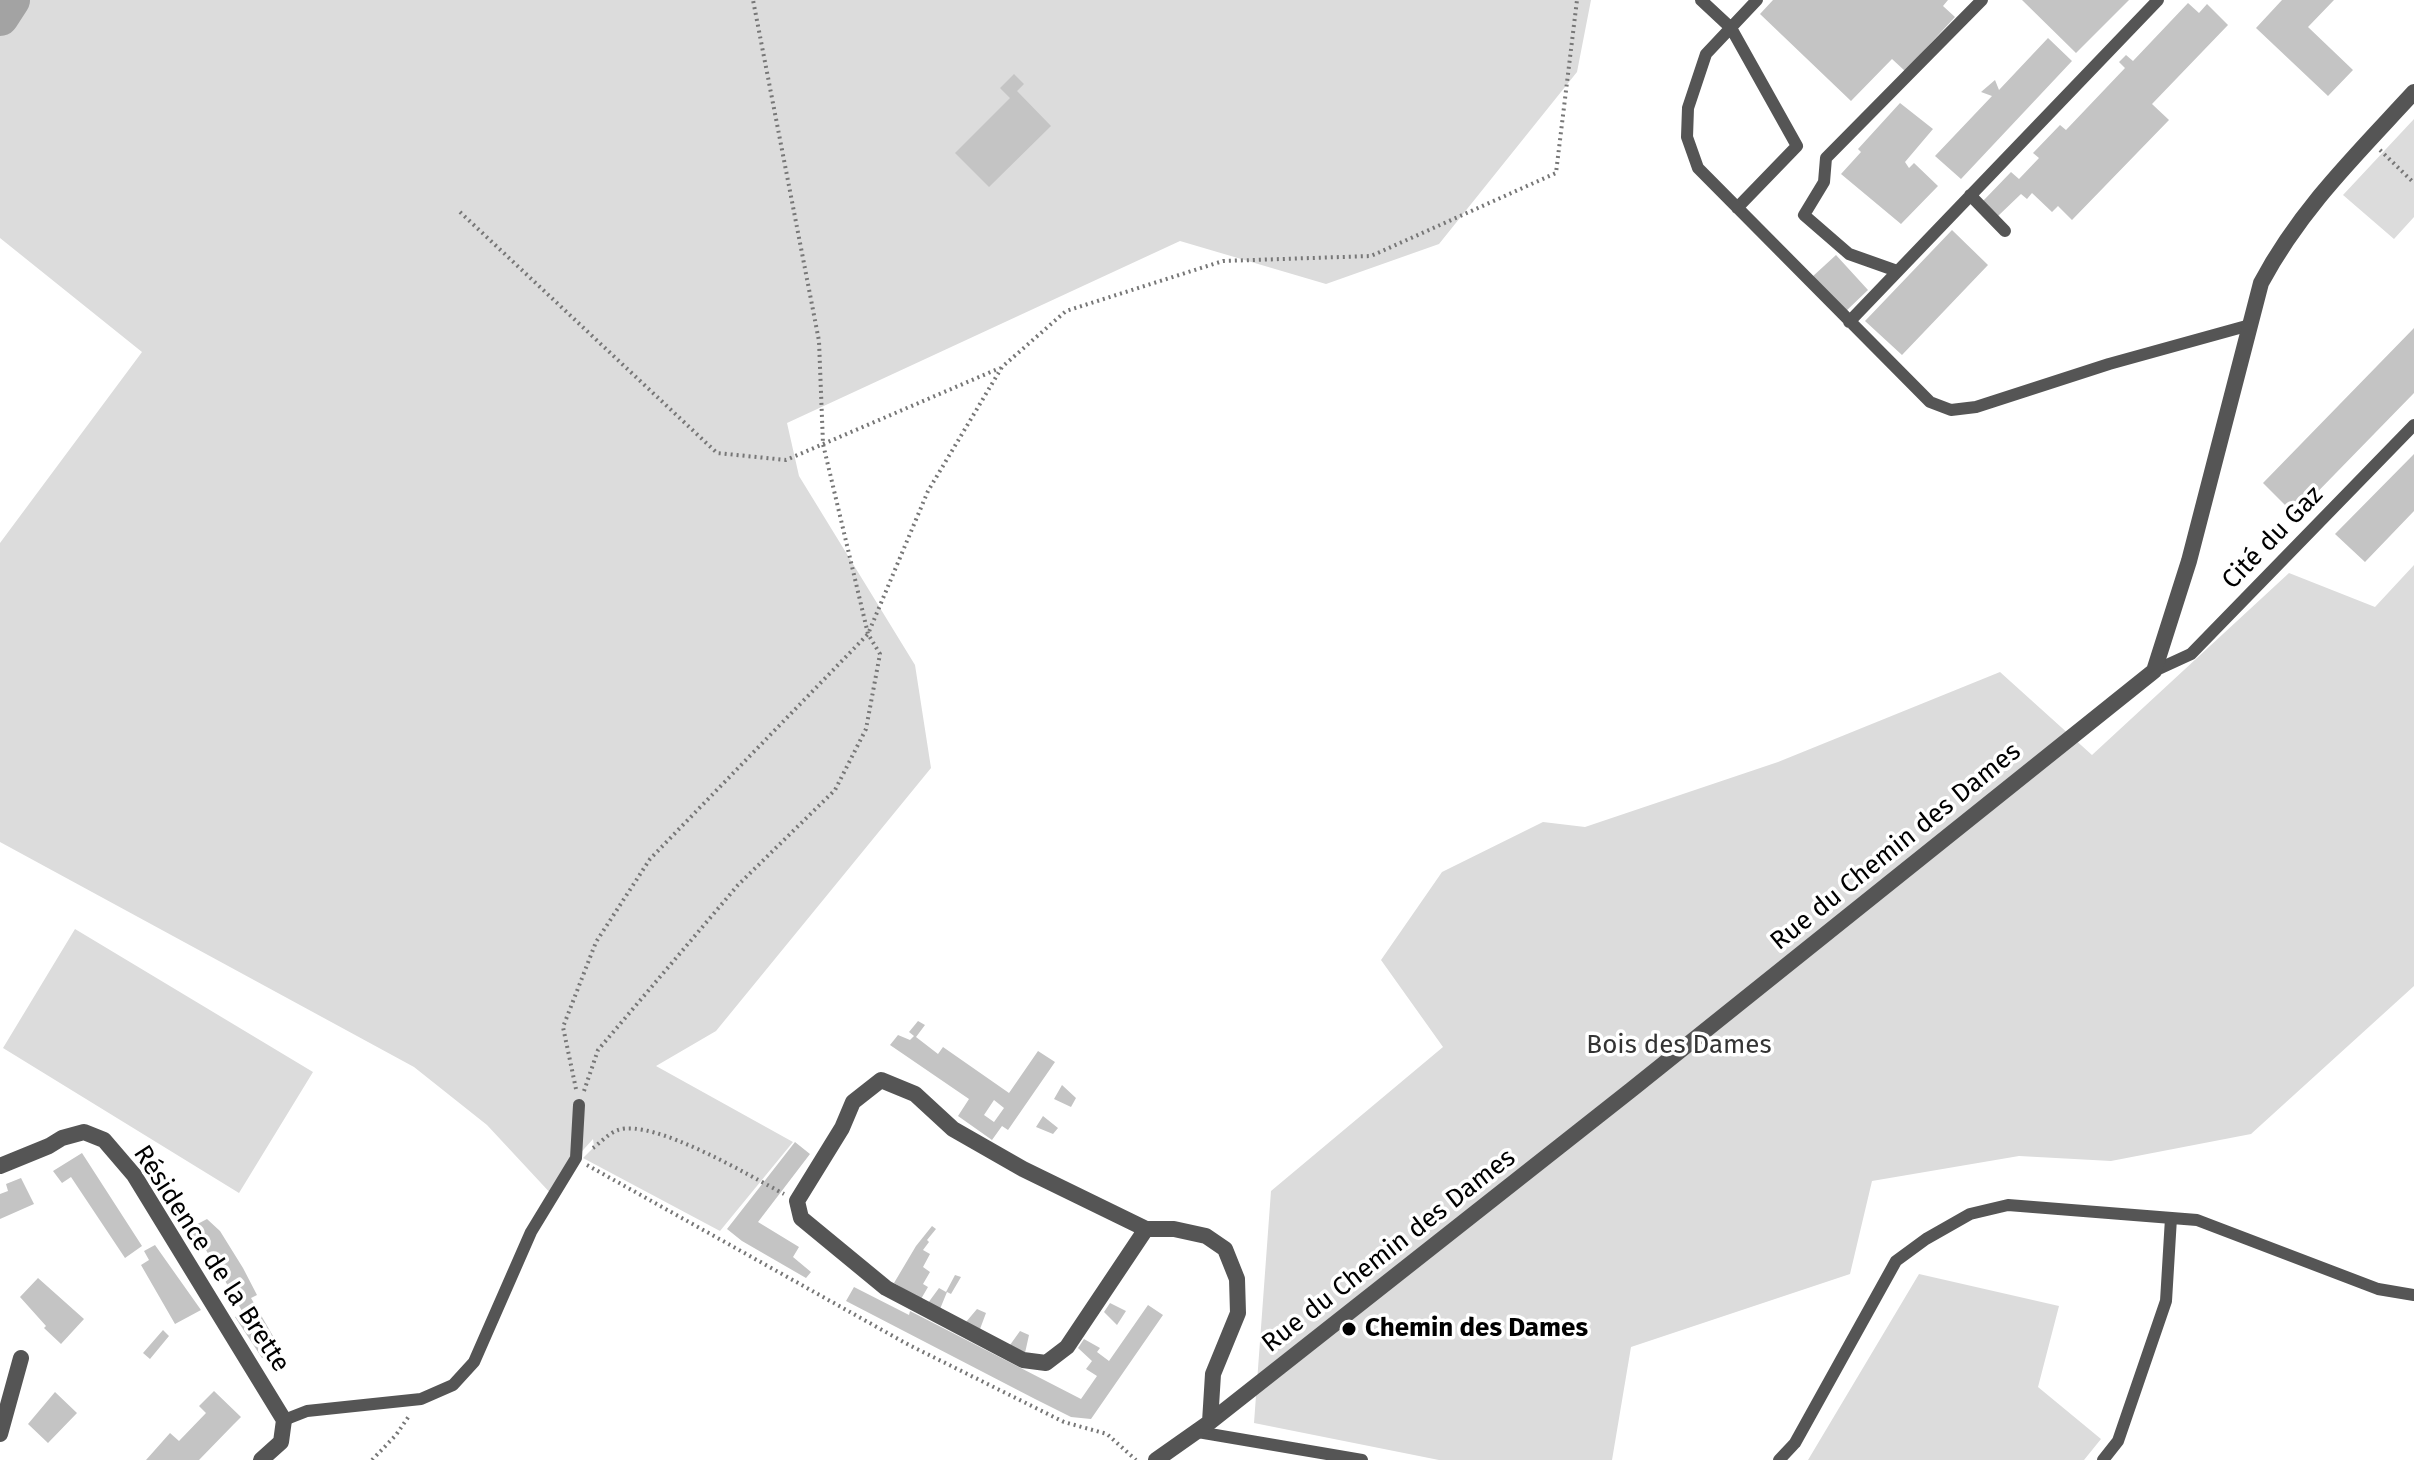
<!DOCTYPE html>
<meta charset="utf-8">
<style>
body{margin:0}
canvas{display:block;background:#fff}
</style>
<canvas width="2414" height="1460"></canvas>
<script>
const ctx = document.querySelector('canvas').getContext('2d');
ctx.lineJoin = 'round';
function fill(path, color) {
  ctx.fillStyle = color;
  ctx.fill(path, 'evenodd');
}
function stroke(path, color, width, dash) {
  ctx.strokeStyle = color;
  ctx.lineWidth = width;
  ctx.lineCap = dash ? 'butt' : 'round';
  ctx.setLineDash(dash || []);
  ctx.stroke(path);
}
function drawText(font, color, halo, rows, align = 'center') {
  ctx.font = font + ' "Fira Sans",sans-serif';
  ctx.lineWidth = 7;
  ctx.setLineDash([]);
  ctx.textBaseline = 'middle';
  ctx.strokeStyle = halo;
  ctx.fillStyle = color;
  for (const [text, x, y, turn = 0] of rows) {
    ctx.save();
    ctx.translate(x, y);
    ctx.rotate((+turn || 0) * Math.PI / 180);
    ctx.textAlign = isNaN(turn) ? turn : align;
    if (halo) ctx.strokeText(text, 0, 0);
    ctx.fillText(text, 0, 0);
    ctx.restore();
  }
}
fill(new Path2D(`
 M0,0H1591L1577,72L1439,244L1326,284L1180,241L787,423L799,476L915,665L931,768L716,1031L656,1066L793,1142L720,1231L583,1158L594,1147L593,1139L576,1158L554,1197L487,1125L414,1067L0,842V543L142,352L0,238Z
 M2414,119V217L2394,239L2343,195Z
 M2414,565V986L2251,1134L2111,1161L2019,1156L1872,1181L1850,1274L1631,1347L1612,1460H1439L1254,1423L1271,1191L1443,1047L1381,960L1442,872L1543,822L1585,827L1778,762L2000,672L2092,755L2289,573L2375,607Z
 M75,929L313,1072L239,1193L3,1048Z
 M1919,1274L2059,1306L2038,1387L2101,1439L2084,1460H1808Z`), '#dcdcdc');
stroke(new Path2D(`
 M0,17L11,0`), '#a3a3a3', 38);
fill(new Path2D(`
 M1773,0H1948L1943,6L1955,17L1905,71L1892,59L1851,101L1760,14Z
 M2022,0H2129L2076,53Z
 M2282,0H2334L2308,27L2353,70L2328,96L2256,28Z
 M2188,3L2199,13L2207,4L2228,25L2152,104L2169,120L2072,220L2058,206L2052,212L2032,193L2027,199L2021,194L1998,216L1983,201L2011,172L2019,179L2039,158L2033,153L2060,125L2066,130L2125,68L2119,62L2126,55L2133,61Z
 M2048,38L2072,61L1961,179L1935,156L1992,96L1981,92L1995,80L1999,90Z
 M1014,74L1024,84L1017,91L1051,126L989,187L955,153L1010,98L1000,88Z
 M1900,103L1933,129L1905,162L1909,168L1914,163L1938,186L1901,224L1841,174L1861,152L1858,149Z
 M1952,230L1988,265L1902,355L1865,321Z
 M1836,255L1868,290L1845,312L1812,277Z
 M2414,328V393L2295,515L2263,483Z
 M2414,454V511L2365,562L2335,534Z
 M918,1021L925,1025L916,1037L938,1054L943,1047L1009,1093L1038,1051L1055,1062L1008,1130L1002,1126L992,1140L958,1116L969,1099L890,1045L898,1035L910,1040L914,1036L909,1032ZM994,1100L1004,1108L994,1122L984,1115Z
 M1062,1085L1076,1098L1071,1107L1054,1099Z
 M1043,1116L1058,1128L1053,1134L1036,1127Z
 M795,1142L810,1154L758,1222L799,1247L793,1257L811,1272L806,1278L742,1241L727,1229Z
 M82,1153L142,1246L125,1258L71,1177L62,1183L53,1171Z
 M21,1178L34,1204L0,1219V1194L8,1191L6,1184Z
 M207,1219L220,1231L243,1268L257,1295L251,1298L280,1348L262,1358L235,1317L243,1313L230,1289L201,1242L195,1245L186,1230Z
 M932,1226L936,1229L927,1240L929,1242L923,1250L930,1254L923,1267L930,1272L923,1284L928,1287L921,1299L894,1283L916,1246Z
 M155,1245L201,1310L175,1324L141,1265L149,1260L144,1251Z
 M955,1275L961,1277L951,1294L947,1292L940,1309L928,1303L939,1288L946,1292Z
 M38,1278L84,1319L61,1344L44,1328L46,1326L20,1297Z
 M854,1287L909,1315L910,1311L1081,1399L1097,1376L1086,1369L1092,1361L1078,1348L1084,1339L1100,1348L1097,1352L1109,1361L1148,1305L1163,1315L1091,1419L1071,1417L1035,1399L846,1301Z
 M1110,1303L1126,1311L1117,1325L1104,1312Z
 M977,1309L986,1313L980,1329L966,1322Z
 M163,1330L169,1336L150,1359L143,1353Z
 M1020,1331L1029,1335L1025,1353L1010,1345Z
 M214,1391L241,1417L234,1424L199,1460H146L170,1433L179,1441L206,1413L199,1406Z
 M55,1392L77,1413L48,1443L28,1424Z`), '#c4c4c4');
stroke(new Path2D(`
 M2380,150L2414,183
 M460,212L717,453L786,460L1000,368
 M576,1089L563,1027L596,942L650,859L868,634L928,491L1002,367L1066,311L1223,261L1371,256L1556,173L1577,0
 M584,1091L598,1050L738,885L835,790L866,729L880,654L868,634L823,444L819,341L753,0
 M593,1148C600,1143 609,1133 618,1130C653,1118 750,1176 784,1194
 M587,1165L909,1345L1064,1422L1107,1434L1136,1460
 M372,1460L396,1435L409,1416`), '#777', 4, [2, 4]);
stroke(new Path2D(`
 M1701,0L1731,28L1797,146L1737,208
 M1757,0L1706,54L1688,108L1687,137L1698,168L1930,402L1951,410L1976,407L2109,364L2250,325
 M1970,195L2005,231
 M1897,271L1849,254L1804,215L1824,182L1826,158L1982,0
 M1849,322L2158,0
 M2154,671L2191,654L2414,425
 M284,1420L307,1411L421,1399L453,1385L474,1362L531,1232L576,1158L579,1105
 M1198,1432L1362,1460
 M1779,1460L1795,1443L1896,1261L1926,1239L1970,1214L2008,1205L2197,1220L2378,1289L2414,1295
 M2103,1460L2118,1441L2166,1301L2171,1218`), '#555', 12);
stroke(new Path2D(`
 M0,1166L49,1146L62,1138L84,1132L104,1140L134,1175L284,1420L281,1442L261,1460
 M1146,1229L1067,1347L1046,1363L1023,1360L886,1288L801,1218L797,1201L842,1128L853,1102L881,1080L915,1094L953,1129L1023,1169L1146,1229H1174L1206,1236L1225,1249L1237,1279L1238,1313L1213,1374L1210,1422
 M0,1434L21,1358
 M1156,1460L1210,1422L1631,1090L2154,671L2189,561L2261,283C2301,208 2357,154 2414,92`), '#555', 16);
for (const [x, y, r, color] of [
 [1349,1329,8,"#000"]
]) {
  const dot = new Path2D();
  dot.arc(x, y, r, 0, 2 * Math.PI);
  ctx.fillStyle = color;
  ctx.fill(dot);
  stroke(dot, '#fff', 3);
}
drawText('26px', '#000', '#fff', [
 ["Cité du Gaz",2273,538,-46],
 ["Rue du Chemin des Dames",1896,847,-39],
 ["Rue du Chemin des Dames",1389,1251,-38],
 ["Résidence de la Brette",211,1259,57]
]);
drawText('26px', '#333', '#fff', [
 ["Bois des Dames",1679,1046]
]);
drawText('bold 26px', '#000', '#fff', [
 ["Chemin des Dames",1365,1329]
], 'left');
</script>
